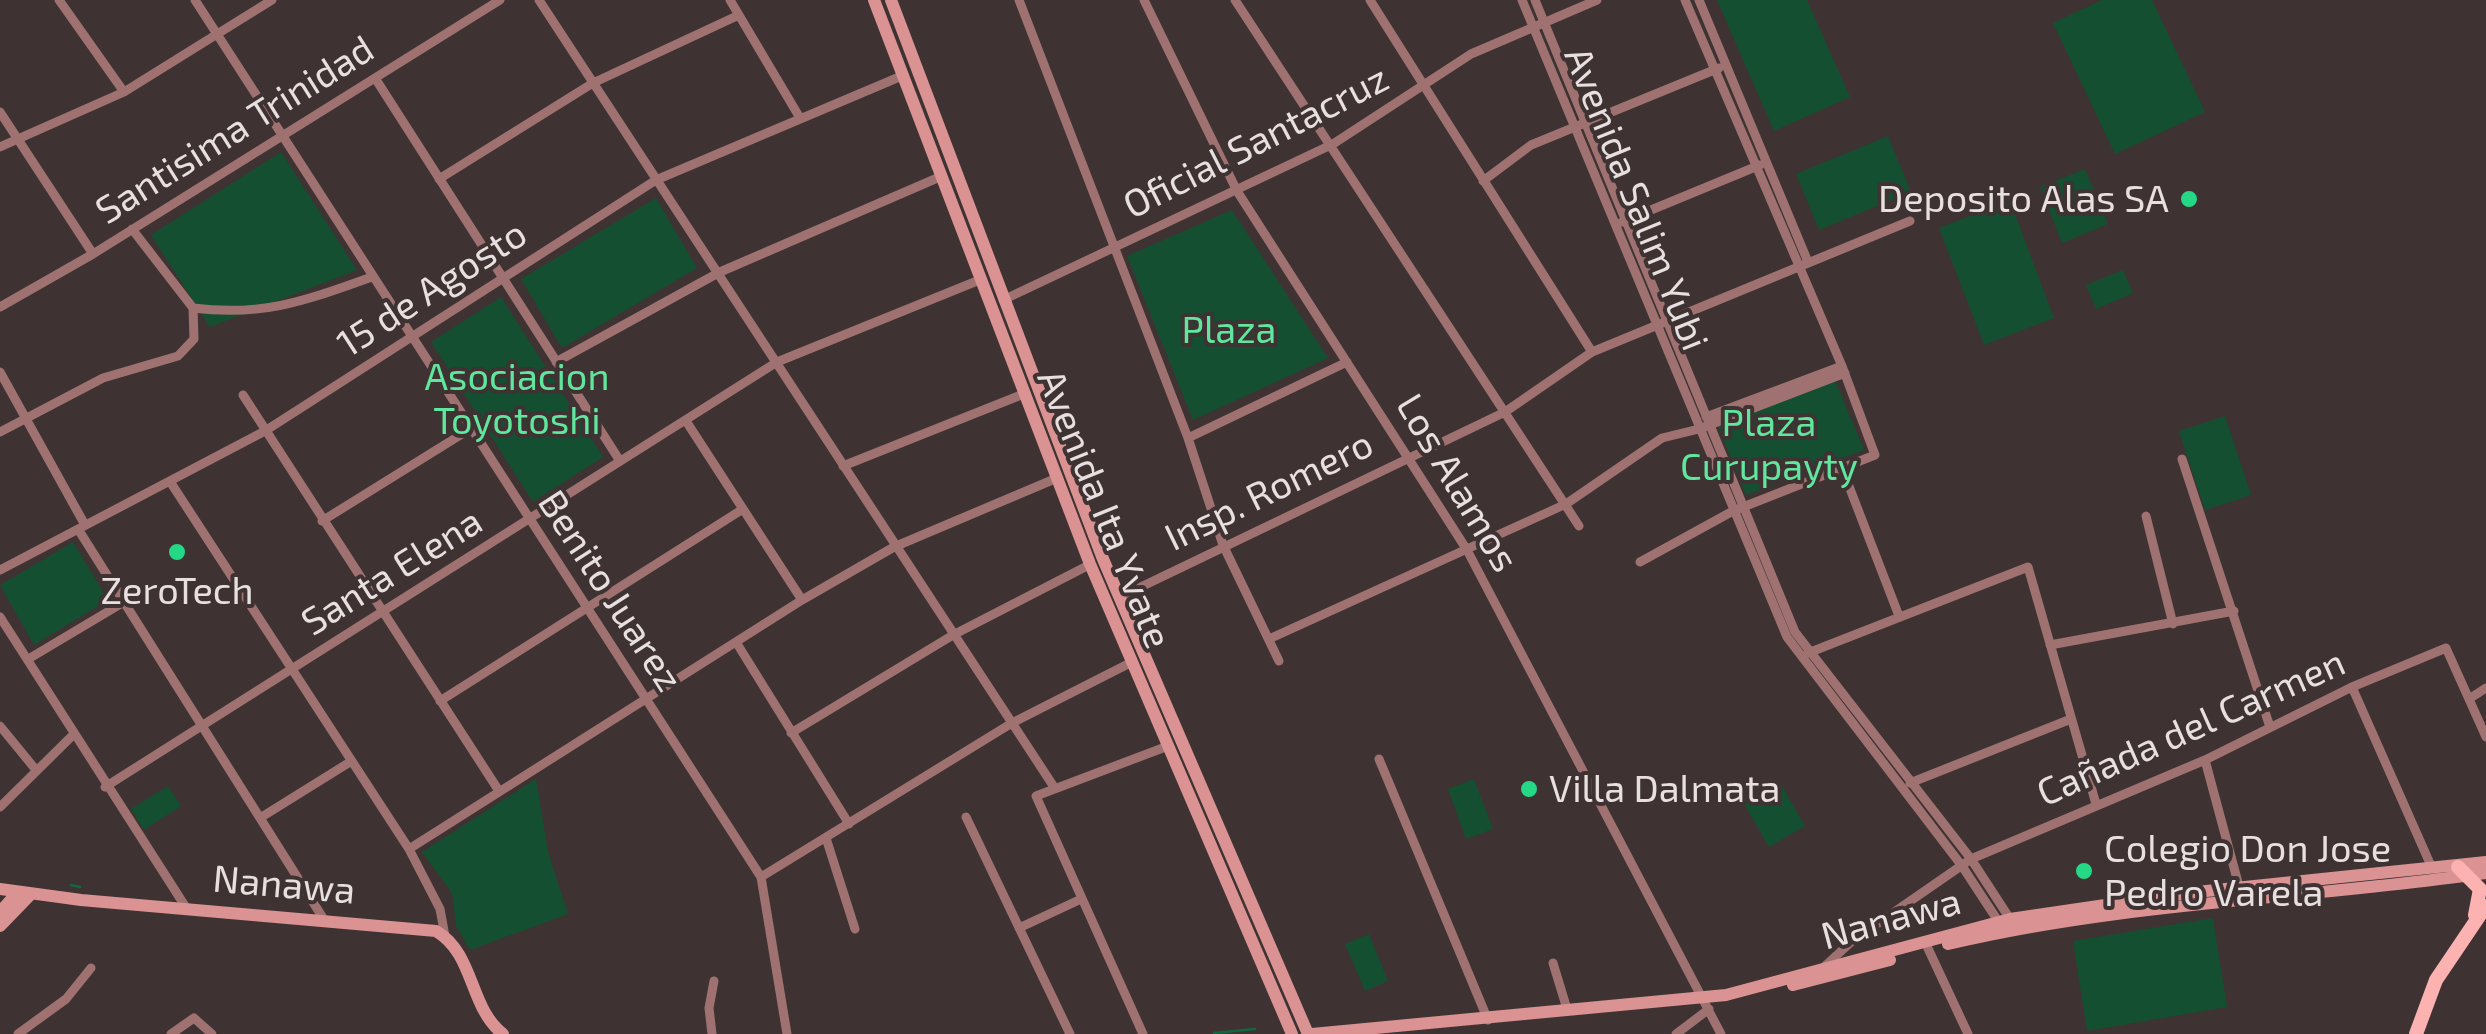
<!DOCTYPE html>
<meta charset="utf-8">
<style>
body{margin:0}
canvas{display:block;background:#3e3332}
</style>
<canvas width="2486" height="1034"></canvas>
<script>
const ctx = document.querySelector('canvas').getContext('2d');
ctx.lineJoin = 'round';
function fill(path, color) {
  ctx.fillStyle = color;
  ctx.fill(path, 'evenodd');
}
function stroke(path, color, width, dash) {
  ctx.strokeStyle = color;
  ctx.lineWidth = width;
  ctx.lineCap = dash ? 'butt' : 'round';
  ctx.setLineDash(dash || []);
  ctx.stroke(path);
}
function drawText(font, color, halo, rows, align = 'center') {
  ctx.font = font + ' "Exo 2",sans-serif';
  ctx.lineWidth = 8;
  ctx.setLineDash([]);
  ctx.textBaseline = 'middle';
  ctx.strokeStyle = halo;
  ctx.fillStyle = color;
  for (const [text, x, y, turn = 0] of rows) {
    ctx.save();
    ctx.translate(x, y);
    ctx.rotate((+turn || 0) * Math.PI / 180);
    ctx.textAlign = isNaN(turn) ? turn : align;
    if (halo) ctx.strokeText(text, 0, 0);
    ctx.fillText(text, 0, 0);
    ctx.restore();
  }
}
fill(new Path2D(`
 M1717,0H1807L1850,97L1774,131Z
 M2102,0H2152L2205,112L2115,154L2053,23Z
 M1888,136L1911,192L1819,230L1796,174Z
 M281,152L357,270L210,327L151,235Z
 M2085,169L2108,224L2062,243L2040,187Z
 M656,198L697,268L562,348L521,279Z
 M2010,201L2054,318L1984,345L1939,228Z
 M1232,210L1328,358L1193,420L1127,256Z
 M2123,270L2133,293L2096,309L2086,285Z
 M501,297L603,457L533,502L431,342Z
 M1835,380L1864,450L1746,495L1716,421Z
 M2225,416L2251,495L2205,510L2179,431Z
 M73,542L108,600L34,645L0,585Z
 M536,779L548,852L568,914L470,950L456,926L452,893L422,852Z
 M1474,779L1493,829L1466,839L1448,789Z
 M1779,781L1805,826L1769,847L1743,802Z
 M168,786L181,806L144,830L131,809Z
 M2213,918L2227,1007L2087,1031L2073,941Z
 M1369,934L1388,981L1365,991L1345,944Z`), '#134f30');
stroke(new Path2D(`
 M71,885L80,887
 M1214,1033L1255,1029`), '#13673f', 2.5);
stroke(new Path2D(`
 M59,0L124,92
 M195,0L761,877L787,1034
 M539,0L1054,787
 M730,0L800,118
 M1019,0L1188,438L1223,545L1279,661
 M1144,0L1237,191L1467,550L1721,1034
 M1235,0L1579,526
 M1370,0L1592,352
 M1522,0L1787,637L1962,866L2000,924
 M1535,0L1795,632L1971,859L2012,922
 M1699,0L1808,262
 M375,78L620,461
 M0,112L93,254
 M0,147L124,92L272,0
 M439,179L593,83L739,15
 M1483,181L1531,145L1719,68
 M1622,222L1760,165
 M132,229L193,308
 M1003,300L1333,144L1471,54L1597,0
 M0,307L93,254L500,0
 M556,362L720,272L942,176
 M0,372L85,525
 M243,395L499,791
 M1706,417L1842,366
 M686,421L802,600
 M0,432L103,378L178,356L194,339L193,308C264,317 307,300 372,277
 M1188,438L1347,362
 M2182,459L2270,727
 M843,466L1026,393
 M1842,468L1899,616
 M171,483L409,849L440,909L445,936
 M2146,516L2173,624
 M322,521L470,429
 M78,529L323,918
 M1640,562L1733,511L1875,455L1842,366L1685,0
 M0,570L265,431L656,180L904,75
 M1120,597L1505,412L1592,352L1910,221
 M0,617L185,906
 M1269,639L1566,504L1662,438L1699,429L1845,373
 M736,642L849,824
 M2050,645L2234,611
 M1808,653L2028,567L2096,804
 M30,658L124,602
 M2352,687L2432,868
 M2469,699L2486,688
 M440,701L743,509
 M0,726L36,770
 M791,733L953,635L1091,564
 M1379,759L1488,1020
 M2205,760L2240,890
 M1910,783L2071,719
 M105,787L777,362L982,279
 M0,807L74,734
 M966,817L1070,1034
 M260,818L350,762
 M826,838L855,929
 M409,849L802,600L894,547L1057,478
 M761,877L1012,723L1132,662
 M1019,928L1079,900
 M1925,942L1968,1034
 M1553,963L1567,1009
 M1824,967L1851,942L1971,859L2205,760L2352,687L2446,648L2486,737
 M18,1034L66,999L91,968
 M171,1034L194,1018L212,1034
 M712,1034L709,1008L714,981
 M1143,1034L1036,796L1168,746
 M1676,1034L1709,1009`), '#9f7271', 9);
stroke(new Path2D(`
 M874,0L1090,564L1292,1034
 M891,0L1103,559L1308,1034
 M0,889L81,900L436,931C475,954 469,1008 503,1034
 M0,912L18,892
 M0,926L31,894
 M1948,944C2125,902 2307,899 2486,873
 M1793,985L1890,960
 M1312,1034L1726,995L2010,919L2187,893L2486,862`), '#da9392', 12);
stroke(new Path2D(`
 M2458,867L2480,889L2475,915
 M2416,1034L2436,980L2486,906`), '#fcb2b1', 14);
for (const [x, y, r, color] of [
 [2189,199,10,"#25d886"],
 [177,552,10,"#25d886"],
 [1529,789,10,"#25d886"],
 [2084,871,10,"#25d886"]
]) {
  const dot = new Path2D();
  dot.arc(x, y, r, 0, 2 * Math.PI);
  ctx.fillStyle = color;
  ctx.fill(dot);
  stroke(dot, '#3e3332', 4);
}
drawText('38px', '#e8e0e0', '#3e3332', [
 ["Santisima Trinidad",235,130,-32],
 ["Oficial Santacruz",1256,142,-27],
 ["Avenida Salim Yubi",1636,199,68],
 ["15 de Agosto",432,289,-33],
 ["Los Alamos",1457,483,59],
 ["Insp. Romero",1269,491,-26],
 ["Avenida Ita Yvate",1104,509,68],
 ["Santa Elena",392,572,-32],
 ["Benito Juarez",610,591,57],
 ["Cañada del Carmen",2191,728,-24],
 ["Nanawa",284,885,5],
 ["Nanawa",1891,919,-15]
]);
drawText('38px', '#e8e0e0', '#3e3332', [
 ["Deposito Alas SA",2169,199,"right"],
 ["ZeroTech",177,591,"center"],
 ["Villa Dalmata",1549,789],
 ["Colegio Don Jose",2104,849],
 ["Pedro Varela",2104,893]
], 'left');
drawText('38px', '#60e69d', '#3e3332', [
 ["Plaza",1229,330],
 ["Asociacion",517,377],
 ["Toyotoshi",517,421],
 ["Plaza",1769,423],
 ["Curupayty",1769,467]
]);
</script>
